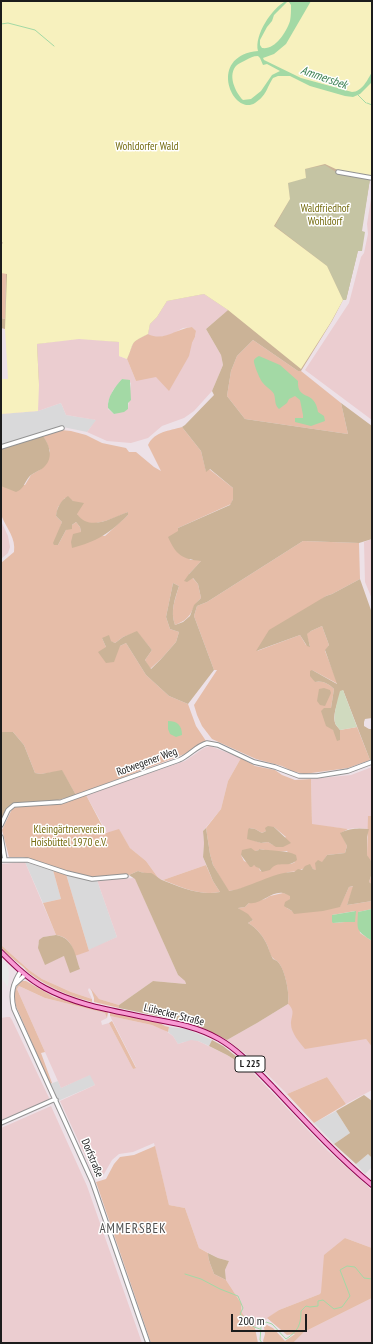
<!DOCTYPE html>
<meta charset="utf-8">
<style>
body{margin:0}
#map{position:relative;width:373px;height:1344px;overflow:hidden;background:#ede1e7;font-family:"PT Sans Narrow",sans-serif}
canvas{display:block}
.frame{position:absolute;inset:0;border:2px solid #1c1c1c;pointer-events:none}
.scale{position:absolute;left:231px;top:1314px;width:76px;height:18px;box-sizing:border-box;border:2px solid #1c1c1c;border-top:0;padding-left:5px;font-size:12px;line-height:14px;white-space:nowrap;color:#1c1c1c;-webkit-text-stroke:3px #fff;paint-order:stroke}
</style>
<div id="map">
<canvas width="373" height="1344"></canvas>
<div class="frame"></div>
<div class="scale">200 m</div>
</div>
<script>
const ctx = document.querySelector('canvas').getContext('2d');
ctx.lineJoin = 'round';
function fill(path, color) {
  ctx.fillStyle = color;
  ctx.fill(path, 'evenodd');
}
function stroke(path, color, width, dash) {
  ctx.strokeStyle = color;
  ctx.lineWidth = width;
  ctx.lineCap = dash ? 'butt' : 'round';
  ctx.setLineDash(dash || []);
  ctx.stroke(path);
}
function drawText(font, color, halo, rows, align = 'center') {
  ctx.font = font + ' "PT Sans Narrow",sans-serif';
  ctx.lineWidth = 3;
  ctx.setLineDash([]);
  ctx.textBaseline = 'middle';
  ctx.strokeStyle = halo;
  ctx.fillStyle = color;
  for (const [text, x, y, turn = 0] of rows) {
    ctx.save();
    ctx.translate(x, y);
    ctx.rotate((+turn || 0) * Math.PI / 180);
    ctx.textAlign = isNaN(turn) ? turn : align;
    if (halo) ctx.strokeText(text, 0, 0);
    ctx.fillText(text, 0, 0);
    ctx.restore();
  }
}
fill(new Path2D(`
 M61,403L66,415L97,420L87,432L63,427L1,445V414L38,411Z
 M25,862L53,870L61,899L43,903Z
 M66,874L88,880H97L117,937L89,951Z
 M169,1027L187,1029L212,1040L209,1046L198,1041L184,1042L178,1044L173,1036L168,1032Z
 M91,1074L95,1085L58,1101L50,1084L58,1081L61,1088Z
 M336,1111L350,1133L334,1144L314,1123Z
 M368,1154L372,1158V1167L365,1174L356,1164Z`), '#d9d9da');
fill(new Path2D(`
 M372,192V420L305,370L349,303L361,257L364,253L368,234L367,224Z
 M204,294L228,310L206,329L221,355L223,365L212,391L194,411L184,418L162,426L148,438L131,443L107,441L87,432L96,420L66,415L61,403L38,411L1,414V393L8,381L37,344L79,338L119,342V356L127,359L136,381L192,343L195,337L196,332L192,327L183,328L170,335L155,338L148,334L150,324L157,317L167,301ZM122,379L127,380L131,383L128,409L114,414L108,409V402L113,390Z
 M1,521L8,536L10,547L8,553L1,559Z
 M372,539V599L365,582L364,542Z
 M210,746L241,758L228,781L221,809L203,831L204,843L203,857L206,865L163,880L159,879L146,861L130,848L119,830L107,833L86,795L185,761L204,748Z
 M372,767V816H368L369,829L357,828L348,829L312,825L311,779L351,775Z
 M25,862L56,935L43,937L38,944L45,964L64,956L80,969L75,956L117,937L97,880L135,878L178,975L185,981L186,984L153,981L119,1005L99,999L89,988L88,990L92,999L71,992L42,979L29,970L1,945V864Z
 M19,986L45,998L105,1013L107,1018L101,1021L102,1025L109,1023L133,1069L136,1067L110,1016L152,1025L163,1029L173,1036L178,1044L191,1040L198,1041L227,1055L239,1063L242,1061L327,1150L372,1190V1248L345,1238L320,1294L279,1310L255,1328L247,1321L241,1311V1303L226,1280L225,1270L229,1261L218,1258L199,1248L185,1208L169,1205L154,1143L133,1152L119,1154L112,1160L104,1174L95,1177L60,1101L95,1085L90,1075L61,1088L17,989Z
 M288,1004L292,1007L294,1013L291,1025L366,1039L372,1047V1090L346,1104L327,1077L287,1094L251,1058L227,1040L257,1023Z
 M7,1017H10L12,1020L50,1100L1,1121V1018Z
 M51,1106L87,1186L142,1343H1V1128Z
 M372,1298V1343H293L304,1332Z`), '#ebcdd0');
fill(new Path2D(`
 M2,243L5,246L41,274L6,275L5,319L1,318V245Z
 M192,327L196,331L195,337L192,343L189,356L169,391L156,377L136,381L127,359L134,341L148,334C164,342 175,329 192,327Z
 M253,340L298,371H301L341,403L348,434L245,419L227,396L231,371L237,356Z
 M182,427L201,451L206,471L209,469L233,488V499L231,504L178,528L190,560H202L189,574L198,584L201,598C188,611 195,617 175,625C170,611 175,600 179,586L173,583L166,617L170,629L179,632L176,642L162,658L150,669L145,660L152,650L137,632L123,637L115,643L102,638L106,647L120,646L126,643L146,675L169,696L188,704L196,726L206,741L190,752L76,795L62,771L41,774L35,773L24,745L13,732H1V563L14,552C16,538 7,529 2,517C0,511 1,494 1,486L25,485L31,475L41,469L50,451L46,441L42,435L61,430L71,431L86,435L102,443L126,448L129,452H136L154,467L161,471L148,445C155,431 169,431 182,427ZM65,498L73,501C75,507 76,514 80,519C90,530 116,517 128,512V515L105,536L81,532L80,527L76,522L66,530L58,545V534L62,522L56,516L58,507Z
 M303,541L359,543L360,579L332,594L326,596L257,651L300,635L306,645L310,646L306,634L311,631L322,626L329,645L325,651L338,684L312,670L315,682C322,680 329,684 334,689L331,708H324L333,730L340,739V730L357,727L370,760L348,768L304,774L292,771L282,766L256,759L212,739L202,726L197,715L194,705L217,670H214L194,616L197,606L207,602Z
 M241,758L255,766L275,770L282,775L295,780L311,779L312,824L348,829L341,833L347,846L345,853L327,855L317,871L313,869L310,865C303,869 297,872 289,872L237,890L228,891L213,865L210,854L206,828L221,809L228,781ZM274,827L286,837L273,845L268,842L261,843L250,839L249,828L255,829L262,833ZM259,849L277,852L287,851L295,862L291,864H276L260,871L259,867L244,861L241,855L259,850Z
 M86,795L106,833L119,829L130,848L146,861L159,879C150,873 148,875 138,871L129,875L87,878L23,857H9L2,830L13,807L53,805Z
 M368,816H372V884L369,882L372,873L367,855Z
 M206,865L213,881L220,892C200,896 181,887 163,880Z
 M53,870L66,874L89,951L75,956C72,945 69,937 56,935L43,903L61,899Z
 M354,886L347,905L372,901V909L358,912L360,933L372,941V1047L366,1039L305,1049C300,1043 291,1033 291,1024C291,1016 296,1011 288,1004C290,995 285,969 278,962C277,960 274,960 273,958C270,956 269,950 268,947C264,937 257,928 248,923L253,920L238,908L245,907L249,903L265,899L270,896L283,893L290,895V899L287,908L292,911L340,906L349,887ZM355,911V922H345L333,923L332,915Z
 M1,945L29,970L42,979L71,992L92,999V1002C69,996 47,987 29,973C26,971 25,968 22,966C15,961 8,955 1,948Z
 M22,981H26L54,997L108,1012L107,1018L105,1013L45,998L19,986L17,989L45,1052L41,1053L52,1083L50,1084L16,1006C14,996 13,987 22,981Z
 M91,989L99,999L119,1005V1008L94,1002V998Z
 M110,1012L160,1023L165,1026L169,1027L168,1032L152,1025L110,1016Z
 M112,1021L136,1068L133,1069L109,1023Z
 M327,1077L346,1104L314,1123L287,1094Z
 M155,1146L169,1205L185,1208L199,1248L208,1253C208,1261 212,1267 214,1274L226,1280L241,1303V1311L247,1321L255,1328L258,1343H151L96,1182L106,1179L114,1164L120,1157L134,1155Z
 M345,1238L372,1248V1298L304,1332L293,1343H264L263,1341L265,1334L264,1327L267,1325L273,1328L285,1341L295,1334L287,1335L267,1318L279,1310L320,1294L321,1292L324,1255Z`), '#e6bda8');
fill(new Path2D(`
 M1,1L370,179L358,250L346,300H343L332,321L301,371H298L253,340L237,356L231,371L227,396L245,419L348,434L341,403L372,426V539L359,543L303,541L207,602L197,606L194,616L214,670L188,704L169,696L146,675L126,643L120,646L114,662L106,663L98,652L106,647L102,638L109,635L111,641L115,643L123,637L137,631L152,650L145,660L151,669L162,658L176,642L179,632L170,629L166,617L173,583L179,586C175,599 170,611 175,625L183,622L190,616L194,605L201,598L198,584L193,578L187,582L184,581L189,574L201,561C182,559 176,555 168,537L178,531V528L230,505L233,499V488L210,469L206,472L201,451L182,427L185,425L214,395L212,391L223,365L221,355L206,329L228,310L204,294L167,301L157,317L150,324L148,334C128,344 135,342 127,359L119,342L79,338L37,344L39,385L32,336L1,328V318L5,319L6,274H41L4,246L1,241Z
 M42,435C49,443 54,457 45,466C41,471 33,472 29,477C24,483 24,489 16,492L1,486V447Z
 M68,496L73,501L84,503L77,514C90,532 111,518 128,512V515C110,533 96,542 72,548L71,542L73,534L81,532L80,527L76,522L72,525V529L66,530L58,545H54L53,543L62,522L56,516C57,508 60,501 68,496Z
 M360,579L372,613V718L365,719L364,722V726L369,729H372V759L370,760L343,690C339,699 331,716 336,725C337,727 339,728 340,730V740L337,741L333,730L326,726L321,711L324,708H331L334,689C329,684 322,680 315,682L310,676V671L312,670L337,684L325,650L329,645L322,626L311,631L307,634L310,647L307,646L300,635L256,651L269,630L326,596L332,594Z
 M324,688L330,690L331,693L325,706L320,705L317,701L319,689Z
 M1,732H13L24,745L35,773L41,774L62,770L76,795L51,802L14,803L8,808L1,822Z
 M268,826L274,827L291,843L283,847H276L268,842L261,843L247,839L248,830L249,828L255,829L262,833L266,831L265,828Z
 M206,828L210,854L213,865L229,891C249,888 276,871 294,872L298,869L302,870L305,866L310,864L313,869L316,870L315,863L318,860L322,862L327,855L345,853L347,846L340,833C350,828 358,828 369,829L367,837V855L371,861L372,873L369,882L372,884V901L347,905L353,886L349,887L340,907L323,911L294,914L292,911L284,906L285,902L290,899V896C288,895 286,894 283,893C271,891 261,905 249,903L245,907L238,908L248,914L253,920L248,923C257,928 264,937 268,947C269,950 271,956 273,959C274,960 277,960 278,962C285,969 290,994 288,1004L257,1023L227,1040L192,1023L119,1008V1005L153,981L186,984L185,981L178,975L135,879L129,875L138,871C143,873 146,873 151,873C154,874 158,878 162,880C180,887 200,896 220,892L213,881L203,857L204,843L203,831Z
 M251,848L255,851L259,850V849C270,851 288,850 296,855L297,860C288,869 278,859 270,870L262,872L259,868L256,867L254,865L252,867H250L241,855L242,850Z
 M56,935C74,938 75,955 80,969L70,973L64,956L45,965L38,948L39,940L43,937Z
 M212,1040L223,1046L242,1061L240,1063L227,1055L209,1046Z
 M364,1095L372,1101V1158L368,1154L356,1164L334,1144L350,1133L336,1111Z
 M208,1253L218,1258L229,1261L225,1270L226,1280L214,1274C212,1267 208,1261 208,1253Z`), '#cbb397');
fill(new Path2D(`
 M343,690L357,727L340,730C340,730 336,725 336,725C332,717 338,699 340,691Z`), '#d0dabf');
fill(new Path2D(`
 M325,165L339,174L370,179L362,231L365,232L362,251H358L346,300H343L327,266L275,226L290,199L288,183L306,177L305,169Z`), '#c5c4a3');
fill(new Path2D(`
 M1,1H372V176L340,171L325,164L305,169L306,178L288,183L290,199L274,226L327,266L343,300L331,322L301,369L228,310L204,294L167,301L157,317L150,324L148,334C128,344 135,342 127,359L119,356V342L79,339L37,344L39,385L38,411L1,414V379H8L5,329L7,274L1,273V245L3,243L1,241Z`), '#f7f1be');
fill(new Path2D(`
 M4,961L8,967L9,973L8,987L4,982L1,975V964Z`), '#e8e8e8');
fill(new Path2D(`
 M286,1H311L286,44L274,54L263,58L264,60L301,78L352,92C362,92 368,79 372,72V82L360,94L353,97L345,96L310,86L290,76H278L273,78C266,89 267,95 255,103C233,117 206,56 258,51C254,35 272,8 286,1ZM287,2H289L291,5C291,10 291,16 290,21C286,33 275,50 262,48L260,45V40L267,27L272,21L274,15ZM258,56L260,58L263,65L267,64L280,71L272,75L261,91L251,99L243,100C235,92 227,74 237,65C239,63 243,62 246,60C250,58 253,56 258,56Z
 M259,356L280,365L298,381C297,402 315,389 318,412L324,416L325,421L311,426L295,422V418H303V415L300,400L295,396L289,399L287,403L279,409C274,404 276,400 274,394C271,389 266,387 263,383C260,380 253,363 254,360C255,358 257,357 259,356Z
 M122,379L130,380V381L131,400L128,403V409L124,412L114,414L108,408C107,397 115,387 122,379Z
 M168,721C177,721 182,725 182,735L176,737L170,734L168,729Z
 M372,909V941C356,930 357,931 358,912Z
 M356,911L355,922H345L333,923L332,922V915Z`), '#a3d9a5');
stroke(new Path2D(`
 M1,24L8,23L35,30L54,46
 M358,95L366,103
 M367,103L372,105
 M185,1274L201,1279L220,1289L238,1296L243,1308L240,1314L254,1327L260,1329
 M262,1343L260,1340L261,1327L266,1322L272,1324L286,1339C298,1331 301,1325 301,1311L306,1306L310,1307L318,1306V1301L323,1300L334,1309L342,1307L350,1296L340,1270L347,1266L355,1267L364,1278L372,1279`), '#a3d9a5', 1);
const minor = new Path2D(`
 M338,172L372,178
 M1,447L62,428
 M1,825L8,810L14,805L61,802L179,760C189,756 196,746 207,743L218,745L254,762L275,767L299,776H317L348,771L372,762
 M1,837L5,860
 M1,860H28L67,873L92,879L126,876
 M21,971C13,983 10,994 14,1009L92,1181L148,1343
 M14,985L25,975
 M1,1123L53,1100H56`);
const major = new Path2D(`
 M1,952C14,965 28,979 45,988C78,1006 117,1011 153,1019C176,1023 198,1027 219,1039C240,1051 256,1070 273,1087C305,1121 336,1155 372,1185`);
stroke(minor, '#939393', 5.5);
stroke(major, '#8e054b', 6);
stroke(minor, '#fff', 3.5);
stroke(major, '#f89bd4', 4);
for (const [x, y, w] of [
 [250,1064,30]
]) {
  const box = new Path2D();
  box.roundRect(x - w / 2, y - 8, w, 16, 3);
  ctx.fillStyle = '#fff';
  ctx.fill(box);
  stroke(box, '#1c1c1c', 1);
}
drawText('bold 10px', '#1c1c1c', null, [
 ["L 225",250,1064]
]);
drawText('11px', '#746b0f', '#fff', [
 ["Wohldorfer Wald",147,147],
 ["Waldfriedhof",325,209],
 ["Wohldorf",325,222],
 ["Kleingärtnerverein",69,830],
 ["Hoisbüttel 1970 e.V.",69,843]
]);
drawText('11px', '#1c1c1c', '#fff', [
 ["Rotwegener Weg",147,762,-20],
 ["Lübecker Straße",174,1015,14],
 ["Dorfstraße",92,1158,67]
]);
drawText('italic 12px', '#3d8254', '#fff', [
 ["Ammersbek",324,78,19]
]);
ctx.letterSpacing = '1px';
drawText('13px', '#4f4f4f', '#fff', [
 ["AMMERSBEK",133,1229]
]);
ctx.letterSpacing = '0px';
</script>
